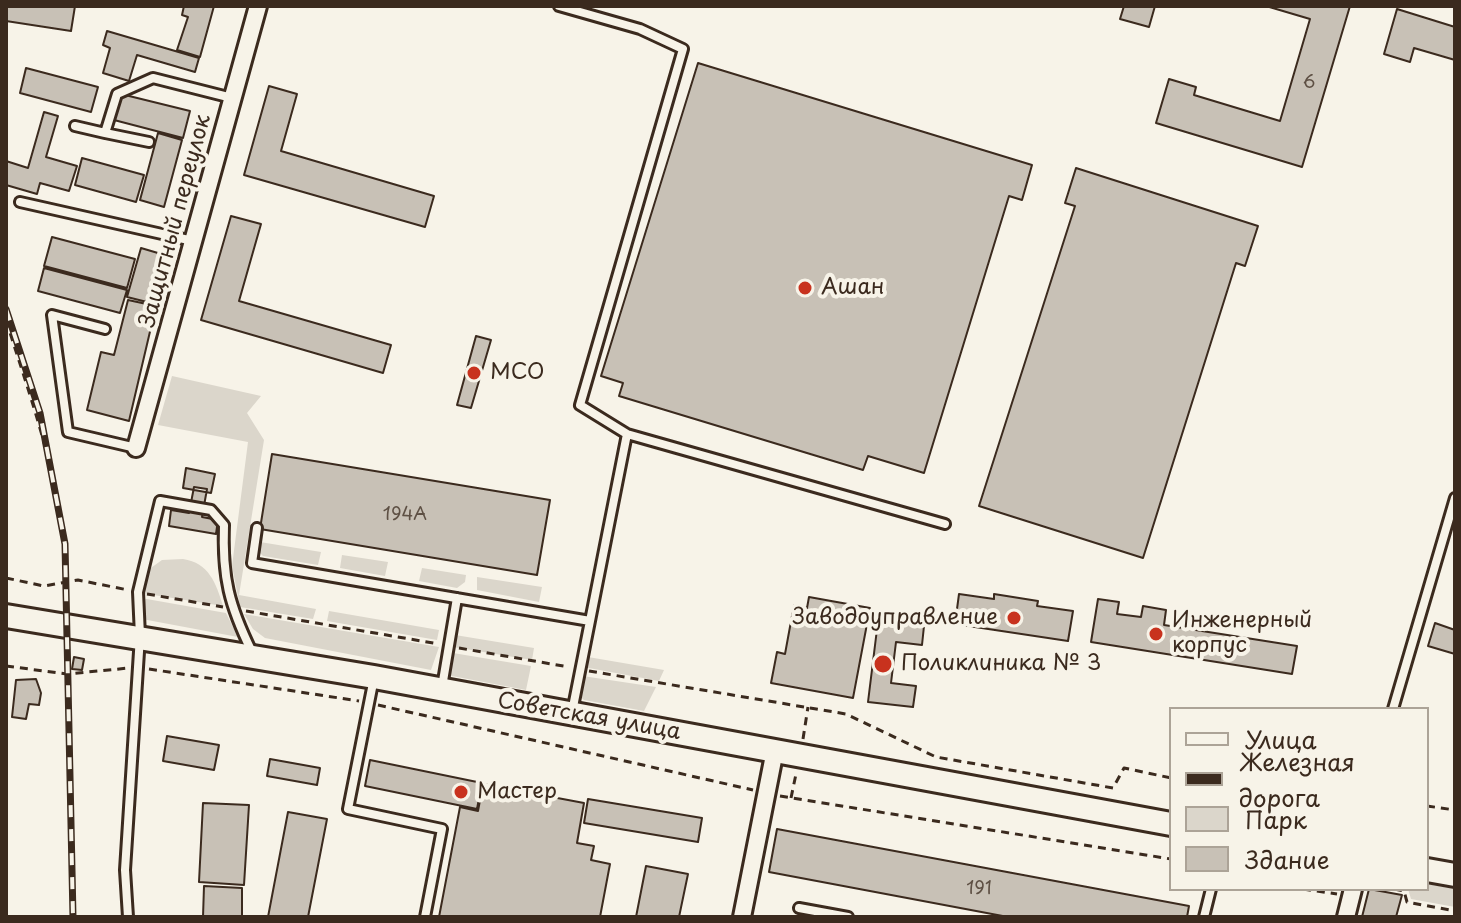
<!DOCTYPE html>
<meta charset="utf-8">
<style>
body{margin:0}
#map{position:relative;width:1461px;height:923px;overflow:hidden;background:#f7f3e8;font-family:"Playpen Sans",sans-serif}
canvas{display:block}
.frame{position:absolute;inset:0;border:8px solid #3b2a1e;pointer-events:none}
.legend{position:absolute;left:1169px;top:707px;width:260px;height:184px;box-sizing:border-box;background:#f7f3e8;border:2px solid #aca397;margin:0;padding:10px 14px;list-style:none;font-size:24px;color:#3b2a1e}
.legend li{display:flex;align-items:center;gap:16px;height:40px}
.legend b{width:40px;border:2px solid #aca397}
</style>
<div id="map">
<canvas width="1461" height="923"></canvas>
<div class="frame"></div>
<ul class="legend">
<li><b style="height:10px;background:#f7f3e8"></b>Улица</li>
<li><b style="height:10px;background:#3b2a1e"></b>Железная дорога</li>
<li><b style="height:22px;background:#dbd6cb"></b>Парк</li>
<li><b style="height:22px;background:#c8c1b6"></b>Здание</li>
</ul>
</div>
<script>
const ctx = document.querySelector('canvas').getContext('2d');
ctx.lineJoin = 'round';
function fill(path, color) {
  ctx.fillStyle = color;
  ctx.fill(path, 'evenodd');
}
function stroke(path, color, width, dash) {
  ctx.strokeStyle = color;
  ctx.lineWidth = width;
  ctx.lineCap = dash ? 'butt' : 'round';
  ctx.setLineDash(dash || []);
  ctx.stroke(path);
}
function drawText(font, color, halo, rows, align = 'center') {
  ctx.font = font + ' "Playpen Sans",sans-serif';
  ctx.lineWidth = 8;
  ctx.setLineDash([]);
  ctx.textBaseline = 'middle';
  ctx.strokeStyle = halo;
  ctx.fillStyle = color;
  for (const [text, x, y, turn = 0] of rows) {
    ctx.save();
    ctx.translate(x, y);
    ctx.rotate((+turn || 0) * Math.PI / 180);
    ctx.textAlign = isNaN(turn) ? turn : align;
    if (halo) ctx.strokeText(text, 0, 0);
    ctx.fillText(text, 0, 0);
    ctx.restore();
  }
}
fill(new Path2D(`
 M172,376L261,396L247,413L264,440L239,595L316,609L313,619L240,607L232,566L248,442L158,425Z
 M260,542L321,552L318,565L263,556L259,552Z
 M342,555L388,562L385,576L340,568Z
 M183,559C209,563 216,583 223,606L141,593L148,570L162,560Z
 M422,568L466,575L465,582L457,588L419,581Z
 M477,577L542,587L539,602L477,590Z
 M141,598L226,613L238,637L142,619Z
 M329,611L439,630L437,640L327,621Z
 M244,614L439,647L431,670L265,638L253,629Z
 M449,634L534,648L532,660L447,646Z
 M447,652L531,666L526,690L452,676L446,673Z
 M588,657L664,670L659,681L578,666Z
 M576,675L656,687L644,711L584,700L576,693Z
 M1427,884L1455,889V907L1411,899L1408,889H1427Z`), '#dbd6cb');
const building = new Path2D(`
 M6,6H75L71,31L6,21Z
 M184,6H214L200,57L177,50L188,17L182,15Z
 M1124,6H1155L1149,27L1120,19Z
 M1266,6H1350L1302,167L1156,123L1169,79L1196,87L1194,95L1280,121L1310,19Z
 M1397,9L1455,27V60L1414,48L1410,62L1384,54Z
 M107,31L199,58L195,72L137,55L129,81L103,73L110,48L103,45Z
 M698,63L1032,165L1022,200L1009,196L924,473L868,456L863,470L619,396L623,383L601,376Z
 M26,68L98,87L91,112L20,93Z
 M269,86L297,94L281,151L434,196L425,227L244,175Z
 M121,94L190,111L183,138L114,120Z
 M44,112L58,116L46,157L77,166L69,191L40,183L37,194L6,185V161L28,168Z
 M158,133L182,140L164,207L140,200Z
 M82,158L144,175L136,202L75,185Z
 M1076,168L1258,226L1245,266L1236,263L1143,558L979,506L1075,206L1065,203Z
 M231,216L261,224L239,301L391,345L383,373L201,320Z
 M52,237L135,259L127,288L44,266Z
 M141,248L168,256L155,304L127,297Z
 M44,268L127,290L120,313L38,291Z
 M128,300L156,306L129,421L87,410L101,352L114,355Z
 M476,336L491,340L471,408L457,405Z
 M272,454L550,500L537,575L260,529Z
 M186,468L215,474L211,493L183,488Z
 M194,487L207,489L202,517L218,520L216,534L169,526L171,510L189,513Z
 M959,594L994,599V594L1038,601L1037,606L1073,611L1068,641L955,624Z
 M809,597L870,608L853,698L771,683L777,652L785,654L794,605L807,608Z
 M1098,599L1119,602L1117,614L1141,617L1143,606L1166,610L1164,625L1297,646L1292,674L1091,642Z
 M878,621L924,626L922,645L896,642L891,683L916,686L913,707L868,702Z
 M1435,623L1455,630V654L1428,646Z
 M74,657L84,659L82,670L72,669Z
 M36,679L41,693L39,705L29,704L26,719L12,717L16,680Z
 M167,736L219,745L214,770L163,761Z
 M270,759L320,768L317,785L267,776Z
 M370,760L482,783L477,809L365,786Z
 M483,784L584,803L577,843L594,846L591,860L610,864L600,917H439L460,807L478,811Z
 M588,799L702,818L698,842L584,823Z
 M203,803L249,805L244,885L199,882Z
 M288,812L327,819L308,917H268Z
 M777,829L1189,906L1187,917H1008L769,872Z
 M646,866L688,874L679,917H636Z
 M204,886L242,888V917H203Z
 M1369,889L1402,895L1396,917H1362Z`);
fill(building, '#c8c1b6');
stroke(building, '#3b2a1e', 2);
const lane = new Path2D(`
 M75,126L105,133
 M149,142L105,133L117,94L153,78L232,98
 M20,202L193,241
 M105,329L52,315L68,432L136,448
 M627,434L945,524
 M257,528L252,563L590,621L627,434L580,405L683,49L640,29L559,6
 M374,678L348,809L442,829L425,917
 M442,687L457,598
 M1393,709L1455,498
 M572,712L590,621
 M799,908L848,917
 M128,917L125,870L140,636L138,592L160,501L211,510L224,525C222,577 229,605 252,652
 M1204,917L1211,889`);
const street = new Path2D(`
 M136,448L258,6
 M742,917L775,750
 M1346,917L1353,889`);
const secondary = new Path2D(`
 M6,616L374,677L1171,824
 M1427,870L1455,875`);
stroke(lane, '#3b2a1e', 14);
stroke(street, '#3b2a1e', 22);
stroke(secondary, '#3b2a1e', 28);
stroke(new Path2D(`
 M6,320C33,406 65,491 66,582
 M6,578L44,586L78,580L128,590
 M147,594L223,607
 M246,611L439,644
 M459,648L569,667
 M6,666L67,674L129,668
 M149,669L359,701
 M589,671L846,714L936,757L1113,788L1124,768L1171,778
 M378,705L753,790
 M803,739L808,707
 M780,796L1171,859
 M791,798L796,774
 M1427,806L1455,810
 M1303,889L1337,894
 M1394,889L1404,891L1407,902L1455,911`), '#3b2a1e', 3, [8, 6]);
stroke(lane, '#f7f3e8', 8);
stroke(street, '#f7f3e8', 16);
stroke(secondary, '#f7f3e8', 22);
const rail = new Path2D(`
 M6,309L40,413L65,544L73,917`);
stroke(rail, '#3b2a1e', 7);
stroke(rail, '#f7f3e8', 4, [12]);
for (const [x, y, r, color] of [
 [805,288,8,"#c8321e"],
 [474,373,8,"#c8321e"],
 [1014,618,8,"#c8321e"],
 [1156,634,8,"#c8321e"],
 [883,664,10,"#c8321e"],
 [461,792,8,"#c8321e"]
]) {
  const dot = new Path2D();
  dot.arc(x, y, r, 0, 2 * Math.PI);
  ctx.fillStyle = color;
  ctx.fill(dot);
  stroke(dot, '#f7f3e8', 3);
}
drawText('18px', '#5e5044', null, [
 ["6",1309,83],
 ["194А",405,515],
 ["191",979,889]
]);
drawText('22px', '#3b2a1e', '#f7f3e8', [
 ["Защитный переулок",176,221,-75],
 ["Советская улица",589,717,10]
]);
drawText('22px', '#3b2a1e', '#f7f3e8', [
 ["Ашан",821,288],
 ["МСО",490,373],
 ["Заводоуправление",998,618,"right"],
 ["Инженерный",1172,621],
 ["корпус",1172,646],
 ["Поликлиника № 3",901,664],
 ["Мастер",477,792]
], 'left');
</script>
